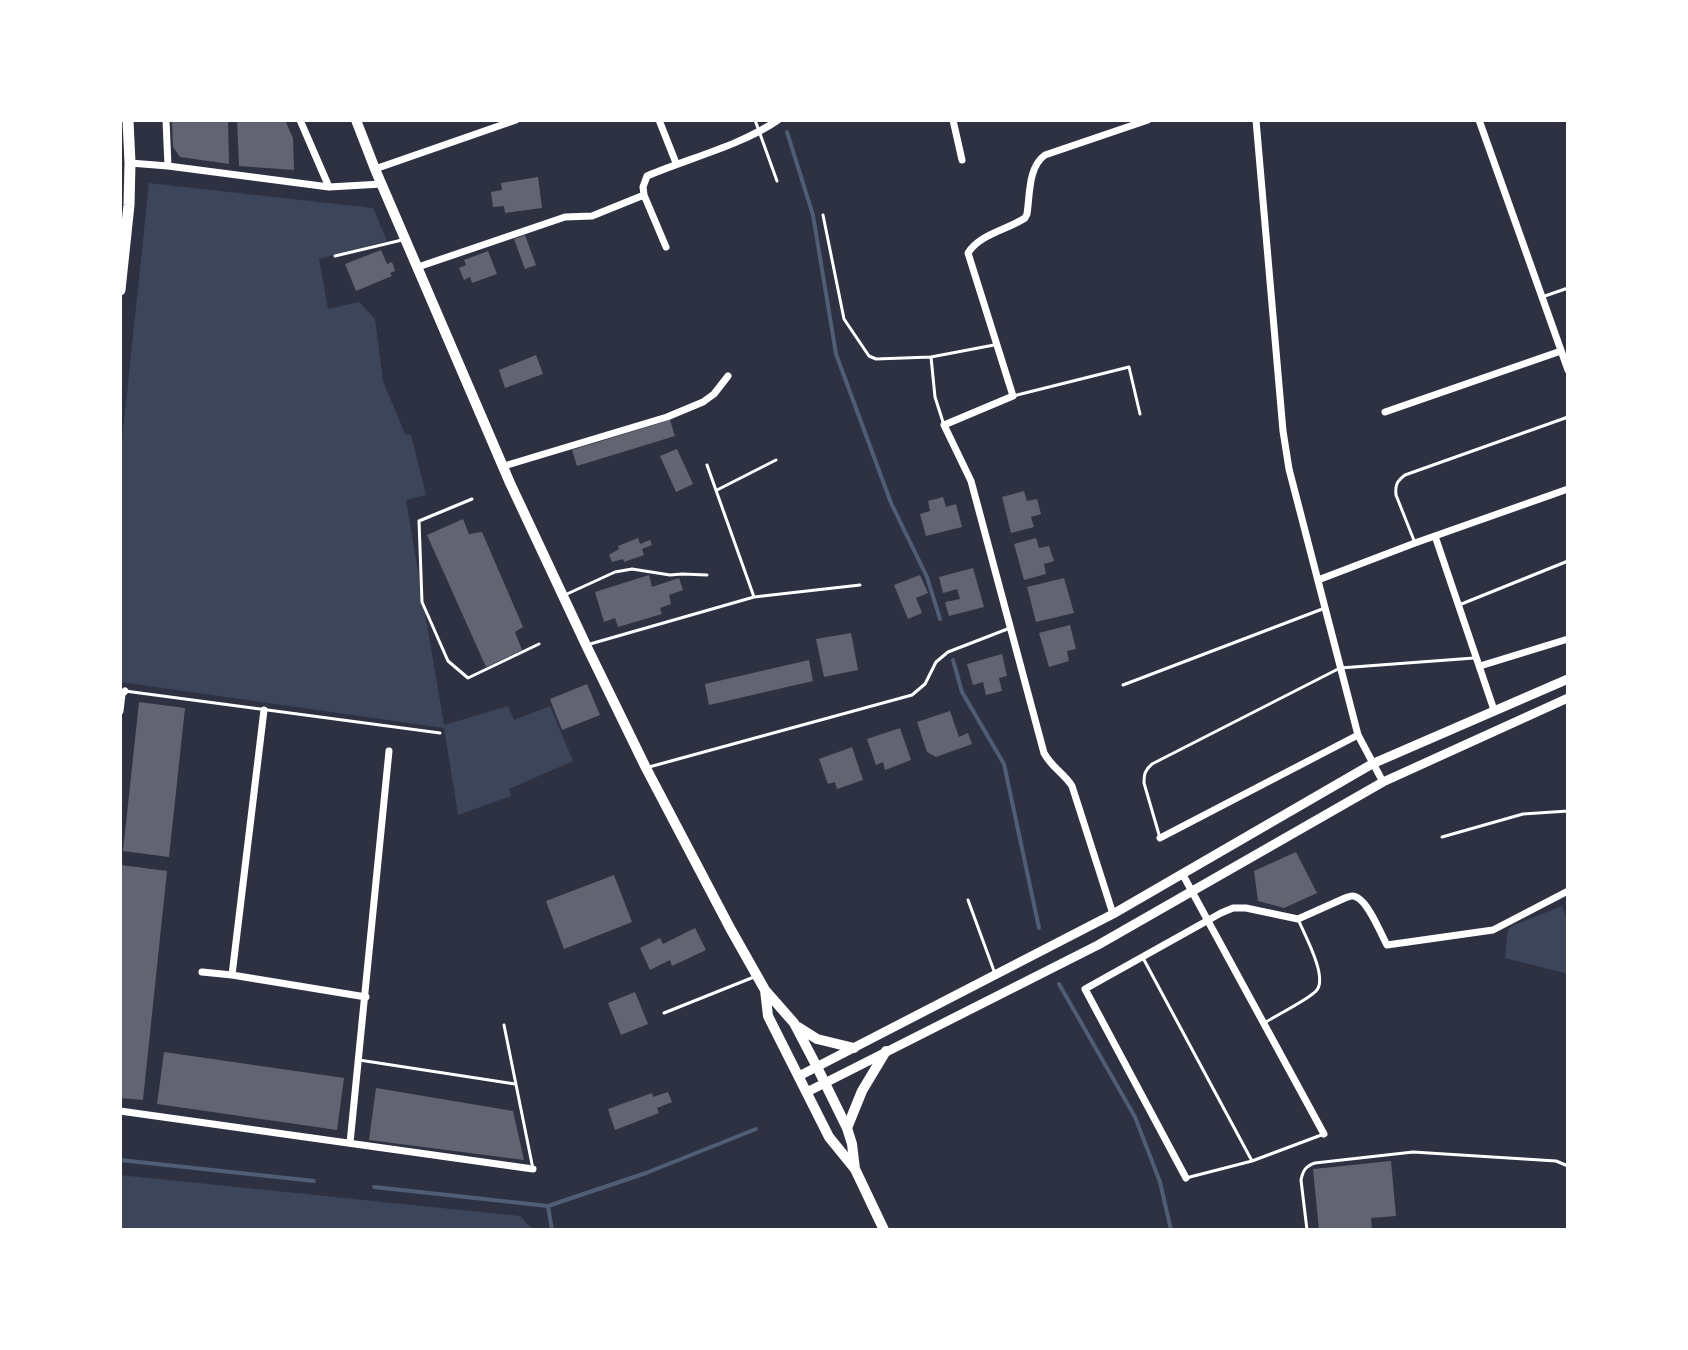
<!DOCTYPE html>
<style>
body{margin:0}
#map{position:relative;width:1688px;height:1350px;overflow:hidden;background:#2d3142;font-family:Jost,sans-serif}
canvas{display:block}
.frame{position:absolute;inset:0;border:122px solid #fff;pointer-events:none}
</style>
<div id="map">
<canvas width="1688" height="1350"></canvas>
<div class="frame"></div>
</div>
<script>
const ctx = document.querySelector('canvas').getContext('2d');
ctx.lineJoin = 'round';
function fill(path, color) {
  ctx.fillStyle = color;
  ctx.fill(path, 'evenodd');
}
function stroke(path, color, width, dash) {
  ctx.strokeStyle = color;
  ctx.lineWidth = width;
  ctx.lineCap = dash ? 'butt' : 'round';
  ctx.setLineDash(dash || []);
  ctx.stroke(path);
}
fill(new Path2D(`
 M149,183L373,208L387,241L319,259L328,309L359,302L375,319L383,381L405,434L411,435L426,495L406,500L444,725L508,706L514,720L550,706L573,761L509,789L511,796L458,815L444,728L120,682V459Z
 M1562,906L1568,922V974L1505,958L1508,929L1514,925Z
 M120,1175L520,1216L533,1230H120Z`), '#3c4559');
stroke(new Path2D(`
 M787,132L813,215L836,354L891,503L927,577L940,619
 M953,660L962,692L1004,764L1039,928
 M1059,984L1135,1117L1160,1182L1171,1230
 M120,1160L314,1181
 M374,1187L548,1206L646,1173L756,1129
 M548,1206L552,1230`), '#4f5d75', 4);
fill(new Path2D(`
 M172,120H228L229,164L180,157L173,147Z
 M237,120H285L293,138L294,170L239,166Z
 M538,177L542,208L505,213L504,206L493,207L491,192L502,190L501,183Z
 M525,235L536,265L525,269L514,239Z
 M381,250L387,264L392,262L395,271L390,273L392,276L356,291L345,264Z
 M488,251L497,274L472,283L470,277L464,280L459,268L466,265L464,260Z
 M536,355L543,374L505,388L499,370Z
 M670,420L675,436L577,466L572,450Z
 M677,449L693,484L676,492L660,456Z
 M1024,491L1027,501L1037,499L1041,514L1031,517L1034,527L1011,533L1002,497Z
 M943,497L946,507L956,504L962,527L926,536L920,514L930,511L928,501Z
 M463,519L469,534L482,532L523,627L515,632L522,650L486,667L427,535Z
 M638,538L640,544L650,540L652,545L642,549L644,555L624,562L623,559L612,562L609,555L619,549L618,546Z
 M1036,538L1039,548L1049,546L1054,561L1044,564L1046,574L1024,580L1014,544Z
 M973,568L984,607L949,616L945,602L960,599L957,589L943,593L939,577Z
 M649,575L652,587L679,578L683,590L669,595L671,604L660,608L662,614L618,627L615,618L604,622L595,592Z
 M920,575L928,593L916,598L922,613L908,619L894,585Z
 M1064,578L1074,613L1036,622L1027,587Z
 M1070,625L1076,649L1067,651L1069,661L1049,667L1039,633Z
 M851,633L858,670L824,677L816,639Z
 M1002,654L1007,676L999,678L1002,691L986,695L983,682L973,685L967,664Z
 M809,660L813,681L709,705L705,684Z
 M587,684L600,715L562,730L550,699Z
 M139,702L185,708L169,857L123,851Z
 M950,711L959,737L968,733L972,744L936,757L927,752L917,722Z
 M900,728L911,760L885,770L883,762L876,765L867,739Z
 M852,747L863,780L837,789L835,782L828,784L819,759Z
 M1296,852L1317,893L1284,908L1258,901L1254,871Z
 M121,865L167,871L143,1100L120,1098Z
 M614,875L632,922L564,949L546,901Z
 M695,928L706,950L672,966L670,960L650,970L640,948L660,938L663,944Z
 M635,992L648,1024L621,1035L608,1003Z
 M164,1052L344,1078L337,1130L157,1104Z
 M376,1088L513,1111L524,1160L369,1140Z
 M668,1092L672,1102L657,1108L659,1113L615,1130L608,1109L652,1093L653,1097Z
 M1391,1161L1396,1216L1371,1218L1372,1230H1319L1313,1169Z`), '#626471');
stroke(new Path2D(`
 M755,120L777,181
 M823,215L844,319L869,356L876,359L931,357L935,397L943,422
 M335,256L402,240
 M1542,297L1568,288
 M931,357L994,345
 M1013,396L1129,367L1140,414
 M707,465L754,597
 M717,490L776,460
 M472,499L419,521L422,602L448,661L468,678L539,644
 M1415,543L1396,495C1395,485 1397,481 1405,475L1568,417
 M567,594L615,572L632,569L670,575L682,574L707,575
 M1459,605L1568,561
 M590,644L754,597L860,585
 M1123,685L1325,608
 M125,691L440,733
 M649,767L912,695L925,684L936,662L948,652L1010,628
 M1442,837L1523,814L1568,811
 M1160,838L1144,783C1144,774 1145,770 1152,764L1340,668L1474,658
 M968,900L994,971
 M1143,958L1252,1161
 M664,1013L754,977
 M1266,1022C1277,1015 1309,999 1316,991C1329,978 1304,934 1298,919
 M504,1025L533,1169
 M359,1060L515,1084
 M1186,1178L1252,1161L1324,1134
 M1307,1230L1301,1180C1303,1170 1306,1166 1315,1163L1413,1152L1556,1161L1568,1166`), '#fff', 3);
stroke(new Path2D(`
 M166,120L168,166
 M300,120L329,187
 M659,120L676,163
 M953,120L962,160
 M1256,120L1283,431L1289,469L1358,735L1383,782
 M1479,120L1568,370
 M130,163L168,166L329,187L382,184
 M375,169L516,120
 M666,247L644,195L643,187L647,176C689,158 740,146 778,120
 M418,267L565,217L592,216L644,195
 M1385,412L1561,351
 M504,466L667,417L703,402L714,394L728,376
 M1435,536L1494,710
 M1318,580L1415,543L1568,489
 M1480,666L1568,639
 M120,711L122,694L125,691
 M1160,838L1358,735
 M1183,875L1324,1134
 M1113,914L1072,786C1064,773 1052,768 1044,753L971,481L944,425L1013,396L968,253C980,234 1007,230 1025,218L1027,214C1030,195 1028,167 1045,155L1148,120
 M202,972L232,975L366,997
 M232,975L264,710
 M120,1111L533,1169
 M350,1143L389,751
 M1186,1178L1085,989L1221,913L1233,908H1246L1298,919L1345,898C1351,896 1353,895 1358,898C1369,904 1381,934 1387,945L1493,930L1568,891`), '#fff', 7);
stroke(new Path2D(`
 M799,1076L1113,914L1372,764L1568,679
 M807,1092L1098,945L1383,782L1568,698`), '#fff', 9);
stroke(new Path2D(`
 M356,120L375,169L510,483L586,645L646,768L730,928L765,990L794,1023L817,1067L847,1128L852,1144L855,1169
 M765,990L768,1016L829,1137L855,1169L884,1230
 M798,1027L817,1039L854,1048
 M847,1128L862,1091L886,1051`), '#fff', 10);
stroke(new Path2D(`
 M120,290L129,205L130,163L128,120`), '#fff', 11);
</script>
